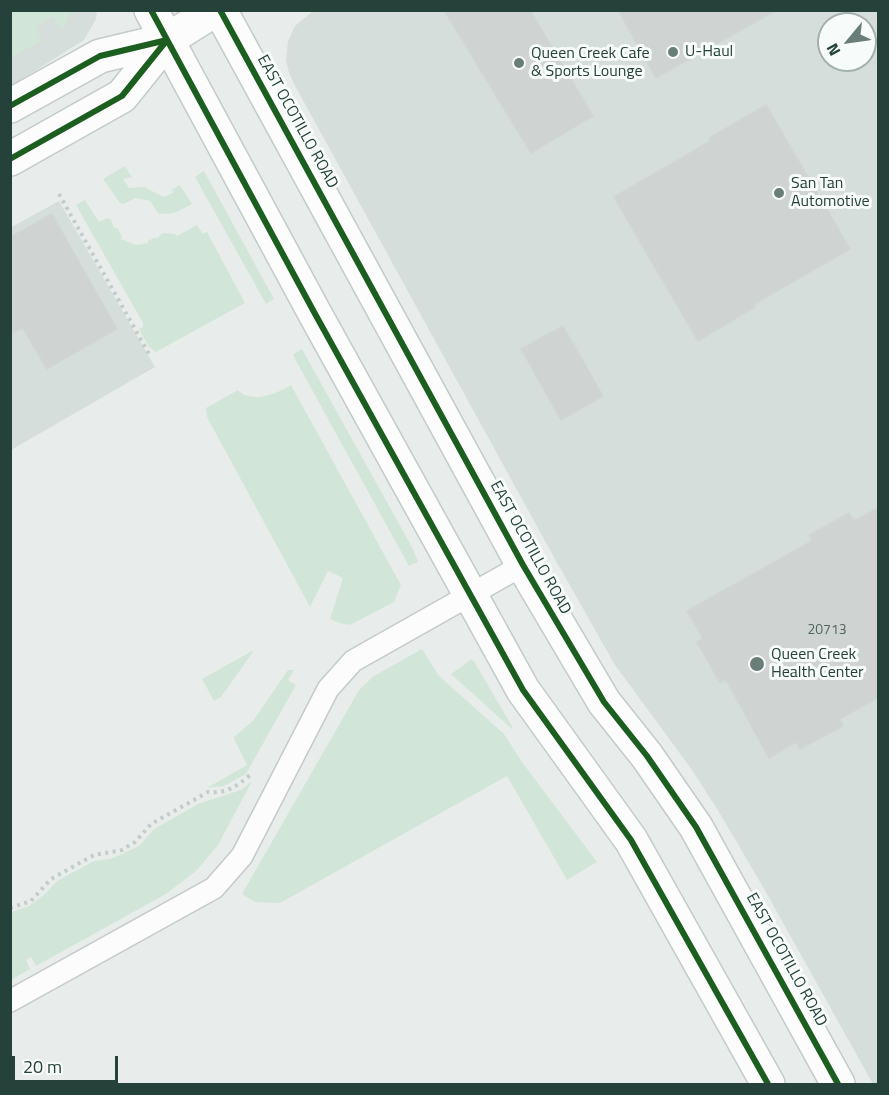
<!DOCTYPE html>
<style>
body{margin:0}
#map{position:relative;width:889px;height:1095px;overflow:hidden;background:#e8edeb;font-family:"Titillium Web",sans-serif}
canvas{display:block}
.frame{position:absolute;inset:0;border:12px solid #24423a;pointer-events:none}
.north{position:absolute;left:817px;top:12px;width:60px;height:60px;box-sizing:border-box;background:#f7fbf9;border:2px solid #a3b1ad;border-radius:50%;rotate:241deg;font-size:16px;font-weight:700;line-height:24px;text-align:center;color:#24423a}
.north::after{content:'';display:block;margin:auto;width:21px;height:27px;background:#697e78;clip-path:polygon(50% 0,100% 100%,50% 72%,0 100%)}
.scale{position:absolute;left:12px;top:1056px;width:106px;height:27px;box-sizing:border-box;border:3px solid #24423a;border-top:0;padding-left:8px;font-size:18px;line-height:21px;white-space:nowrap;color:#24423a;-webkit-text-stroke:4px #f7fbf9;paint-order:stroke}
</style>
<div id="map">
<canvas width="889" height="1095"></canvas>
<div class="frame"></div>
<div class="north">N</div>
<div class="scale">20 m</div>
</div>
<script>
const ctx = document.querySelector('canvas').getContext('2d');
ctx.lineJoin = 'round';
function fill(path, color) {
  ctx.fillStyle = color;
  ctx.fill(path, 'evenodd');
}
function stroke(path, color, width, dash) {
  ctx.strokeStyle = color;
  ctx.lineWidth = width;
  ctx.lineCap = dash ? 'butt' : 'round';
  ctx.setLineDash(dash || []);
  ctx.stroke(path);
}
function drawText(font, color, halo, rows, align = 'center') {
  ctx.font = font + ' "Titillium Web",sans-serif';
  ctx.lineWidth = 6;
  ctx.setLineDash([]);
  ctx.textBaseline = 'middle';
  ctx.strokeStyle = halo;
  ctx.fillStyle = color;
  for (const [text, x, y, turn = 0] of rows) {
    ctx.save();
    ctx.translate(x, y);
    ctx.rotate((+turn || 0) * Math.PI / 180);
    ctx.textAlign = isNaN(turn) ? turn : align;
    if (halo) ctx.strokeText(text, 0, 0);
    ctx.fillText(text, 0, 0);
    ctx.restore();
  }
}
fill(new Path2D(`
 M11,11H97L96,19L84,40L11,86Z
 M313,11H878V1084H873L763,887L719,812L692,770L615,665L556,561L294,84L289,73L286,60L288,41L295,26ZM829,24H865V60H829Z
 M59,201L155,367L11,450L10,228Z`), '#d6dedb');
fill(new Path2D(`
 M11,10H71V11L64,27L61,29L53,16L35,27L42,40L11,58Z
 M125,166L132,177L123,179L129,188L144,187L164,197L174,192L171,190L180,185L192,204C179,211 172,216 158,213L150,201L135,198L124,204L120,203L103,179Z
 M204,171L274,299L266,304L195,177Z
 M85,200L99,222L108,218L111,220L114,228H117L122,236L121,239L136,245L148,243V241L155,237L156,239L163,233L175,234L177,236L197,225L203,234L207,232L245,303L156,352L149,347L139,329L143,327V323L76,205Z
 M302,349L413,549L418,562L409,566L295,359L293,354Z
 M291,385L401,585L394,602L350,625L339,623L330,619L343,578L328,571L310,607L207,417L206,408L238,390C251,404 277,394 291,385Z
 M422,649L439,676L504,734L522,762L597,862L567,880L507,776L280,903L255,902L242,894L359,690L374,676Z
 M252,651L253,652L221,697L214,701L202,679Z
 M472,659L475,663L513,728L512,729L451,674Z
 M288,670H294L288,680L296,685L246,774L224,786L207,788L247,765L235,741L234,737L253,721Z
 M252,781L218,845L196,871L166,894L36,966L31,957L26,960L30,969L11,980V912L29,906L45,894L57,881L94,861L111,859L139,846L154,829L200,803L241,790Z`), '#d1e6d8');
const building = new Path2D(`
 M444,10H530L593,116L531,153Z
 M618,10H777L656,78Z
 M766,105L850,249L753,305L755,307L698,341L614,197L710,141L709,138Z
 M52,214L117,329L47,369L23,328L10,334V237Z
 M563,326L603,396L561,420L521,349Z
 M879,507V697L840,719L843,726L800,749L796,742L769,758L726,680L720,683L697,642L703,639L687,611L812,541L809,535L849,513L854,521Z`);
fill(building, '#cfd4d2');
stroke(building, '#d1d6d4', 1.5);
const lane = new Path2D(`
 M10,1001L214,888L242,856L328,689L353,661L523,565`);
const secondary = new Path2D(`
 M151,10L314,312L523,690L631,840L768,1084
 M220,10L523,565L604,702L647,756L696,827L838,1084
 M10,106L100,56L167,40L215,10
 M10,159L122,96L167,40`);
stroke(lane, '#c5cac8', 24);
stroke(secondary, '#c3cbc8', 36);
stroke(new Path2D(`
 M59,194L149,354
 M10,908L31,901L51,879L94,855L122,850L135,842L151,824L208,792C226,794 237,786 250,775`), '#c3ccca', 4, [3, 4.5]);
stroke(lane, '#fcfcfc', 21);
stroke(secondary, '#fcfcfc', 33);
stroke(new Path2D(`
 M151,10L314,312L523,690L631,840L768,1084
 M220,10L523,565L604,702L647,756L696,827L838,1084
 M10,106L100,56L167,40
 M10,159L122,96L167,40`), '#1b5e20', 6);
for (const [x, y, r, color] of [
 [673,52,6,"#697e78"],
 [519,63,6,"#697e78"],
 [779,193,6,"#697e78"],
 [757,664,8,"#697e78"]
]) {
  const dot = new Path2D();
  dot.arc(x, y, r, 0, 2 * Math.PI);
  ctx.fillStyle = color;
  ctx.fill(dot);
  stroke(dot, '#f7fbf9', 2);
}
drawText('14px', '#506761', null, [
 ["20713",827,631]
]);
drawText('16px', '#24423a', '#f7fbf9', [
 ["U-Haul",685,52],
 ["Queen Creek Cafe",531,54],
 ["& Sports Lounge",531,72],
 ["San Tan",791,184],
 ["Automotive",791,202],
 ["Queen Creek",771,655],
 ["Health Center",771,673]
], 'left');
drawText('16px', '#24423a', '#f7fbf9', [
 ["EAST OCOTILLO ROAD",297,122,61],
 ["EAST OCOTILLO ROAD",530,548,61],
 ["EAST OCOTILLO ROAD",786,960,61]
]);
</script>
